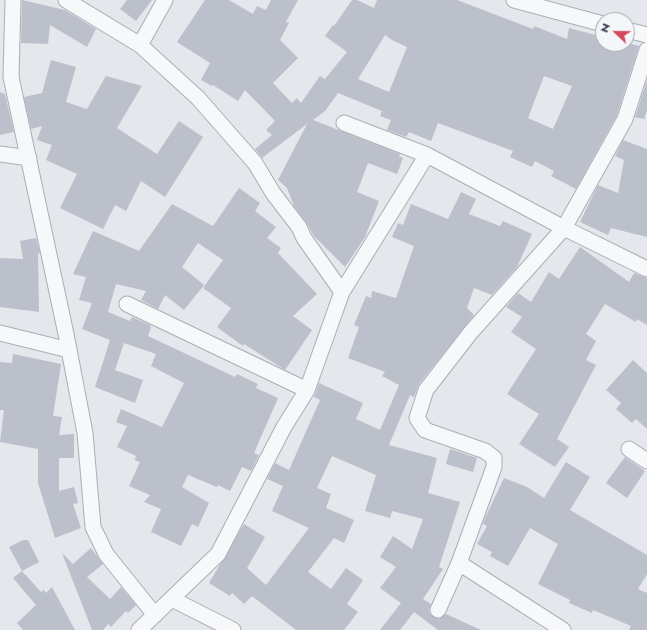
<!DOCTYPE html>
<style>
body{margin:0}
#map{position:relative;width:647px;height:630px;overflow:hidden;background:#e4e7ec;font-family:Jost,sans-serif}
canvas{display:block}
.north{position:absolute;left:595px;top:12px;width:40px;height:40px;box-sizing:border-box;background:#f4f6f9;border:1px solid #a4a8b1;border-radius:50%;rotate:292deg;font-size:11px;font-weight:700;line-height:16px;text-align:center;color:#2b3445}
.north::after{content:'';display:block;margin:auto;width:14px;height:18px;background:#d1495b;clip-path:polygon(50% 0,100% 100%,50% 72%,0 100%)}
</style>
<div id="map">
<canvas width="647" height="630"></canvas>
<div class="north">N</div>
</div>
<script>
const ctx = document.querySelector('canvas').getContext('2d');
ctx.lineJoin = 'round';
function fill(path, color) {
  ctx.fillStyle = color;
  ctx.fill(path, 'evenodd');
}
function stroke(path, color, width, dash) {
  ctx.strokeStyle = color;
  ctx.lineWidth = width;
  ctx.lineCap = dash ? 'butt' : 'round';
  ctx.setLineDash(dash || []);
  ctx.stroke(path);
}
fill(new Path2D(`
 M22,0L65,10L96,29L87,47L50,25L48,44L21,43Z
 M127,0H152L136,21L120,9Z
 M205,0H229L253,14L257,6L266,10L271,0H298L286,22L289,23L280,40L298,58L273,83L292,103L297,98L301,103L320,76L325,79L347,52L325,36L333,25L334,26L352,0H357L374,8L377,0H457L533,29L534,26L567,39L569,28L603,37V44L627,43L639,46L617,115L576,189L551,176L554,171L535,161L532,167L510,157L513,151L438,123L431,141L409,132L406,137L387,130L391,120L380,116L382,111L338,93L325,111L313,120L400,154L399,156L403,158L397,174L368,163L357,192L379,201L365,237L345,267L314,236L306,222L294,206L287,188L278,180L307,124L262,158L255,149L272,135L266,130L275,121L245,90L238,101L213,85L212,86L201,80L210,63L177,42ZM385,35L392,40L407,47L389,92L358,79ZM544,76L572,86L553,129L528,118Z
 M51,60L76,67L66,102L87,109L106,76L142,86L117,128L157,154L179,121L203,137L165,197L141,181L126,211L115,205L103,229L60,208L77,174L46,160L52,145L37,140L42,126L31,129L24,97L42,93Z
 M647,80V110L644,119L635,117Z
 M0,92L5,94L14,132L0,135Z
 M623,140L647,149V237L611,228L608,235L580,222L598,185L618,193L624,160L615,156Z
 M239,188L260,203L255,211L276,227L267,238L281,248L278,253L317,294L293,316L312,330L285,370L244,344L243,346L217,327L231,308L203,288L223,260L198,243L182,267L204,285L184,310L165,295L158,309L141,300L146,291L116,284L108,312L130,321L132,317L150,325L151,327L148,336L235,377L237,374L258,384L256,388L278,398L254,453L259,455L251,471L242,467L230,491L218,485L217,487L188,475L182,487L209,503L198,527L192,524L181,546L151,532L161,509L144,502L150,495L129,486L140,462L135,460L136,456L117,447L127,426L116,422L121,409L162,427L184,383L151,366L156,354L124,343L115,370L143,380L135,403L95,387L110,340L82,329L92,303L79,300L86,277L73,274L93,231L139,251L172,204L213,226Z
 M461,192L476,199L469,214L500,226L503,221L532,234L517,267L492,295L474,288L467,308L474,315L419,384L414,397L410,395L389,445L437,458L428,493L460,502L439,567L443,569L423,599L431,604L429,611L431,615L439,619L446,614L481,630H438L414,612L400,630H380L401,603L380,588L396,567L380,557L393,536L412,549L423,519L392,511L390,518L365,511L376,475L332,456L317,488L331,494L326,508L354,520L344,543L334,538L308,572L331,589L346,568L363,580L347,604L358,612L344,630H296L252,596L244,604L232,593L230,596L209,583L244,524L265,537L247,568L266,585L309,528L272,511L283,486L267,479L275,463L289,470L320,400L314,397L319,383L363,403L356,419L380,430L399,385L382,376L385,372L348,358L359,327L354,325L366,296L371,298L372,291L396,298L414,246L392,237L398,223L403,225L411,204L448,219Z
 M36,238L40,253L38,254L39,312L0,307V258L23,259L20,241Z
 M580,247L629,282L634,273L647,278V325L637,319L636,322L605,304L586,334L596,341L586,360L596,365L557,439L569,447L555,467L519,444L539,414L507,394L536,349L511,332L522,317L506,307L518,293L531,302L549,272L559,279Z
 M13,354L61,364L53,416L62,417L59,435L74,434V458H59V491L74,487L78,503L73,504L81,528L55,538L38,483V449L0,442L4,410H0V362L12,363Z
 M633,360L647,373V429L636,419L632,423L616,409L621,403L606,390Z
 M450,449L477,458L473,472L446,464Z
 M625,457L645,471L627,498L606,483Z
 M566,462L590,477L570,510L647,555V574L638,589L647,593V630H629L631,626L593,610L592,613L569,603L570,600L538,584L558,544L530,528L508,566L490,556L492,552L477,544L487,526L483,524L485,518L504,478L527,487L544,498Z
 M23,540H28L39,562L22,571L41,592L44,590L46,593L52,587L75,630H23L17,623L36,605L13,578L22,571L9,547Z
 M91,548L103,564L87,577L110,599L121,587L136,605L128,613L126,611L111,627L108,624L103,630H92L62,553L73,564Z`), '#bbc0ca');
const street = new Path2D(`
 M13,0L11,77L66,334L85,433L93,527L106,554L155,615
 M66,0L140,45L198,98L255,163L273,193L299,227L304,238L342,292
 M514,0L603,24
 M627,30L647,35
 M140,45L165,0
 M344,123L427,155L564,228L647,269
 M0,154L29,158
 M127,304L307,390
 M0,333L69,350
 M629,449L647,461
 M459,563L563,630
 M172,599L233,630
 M438,610L459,563L494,467V458L485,451L425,430L417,418L426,390L471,332L564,228L625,119L647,50
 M139,630L218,554L284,427L307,390L342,292L427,155`);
stroke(street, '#a9aeb7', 17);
stroke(street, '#f7f8fa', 15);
</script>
